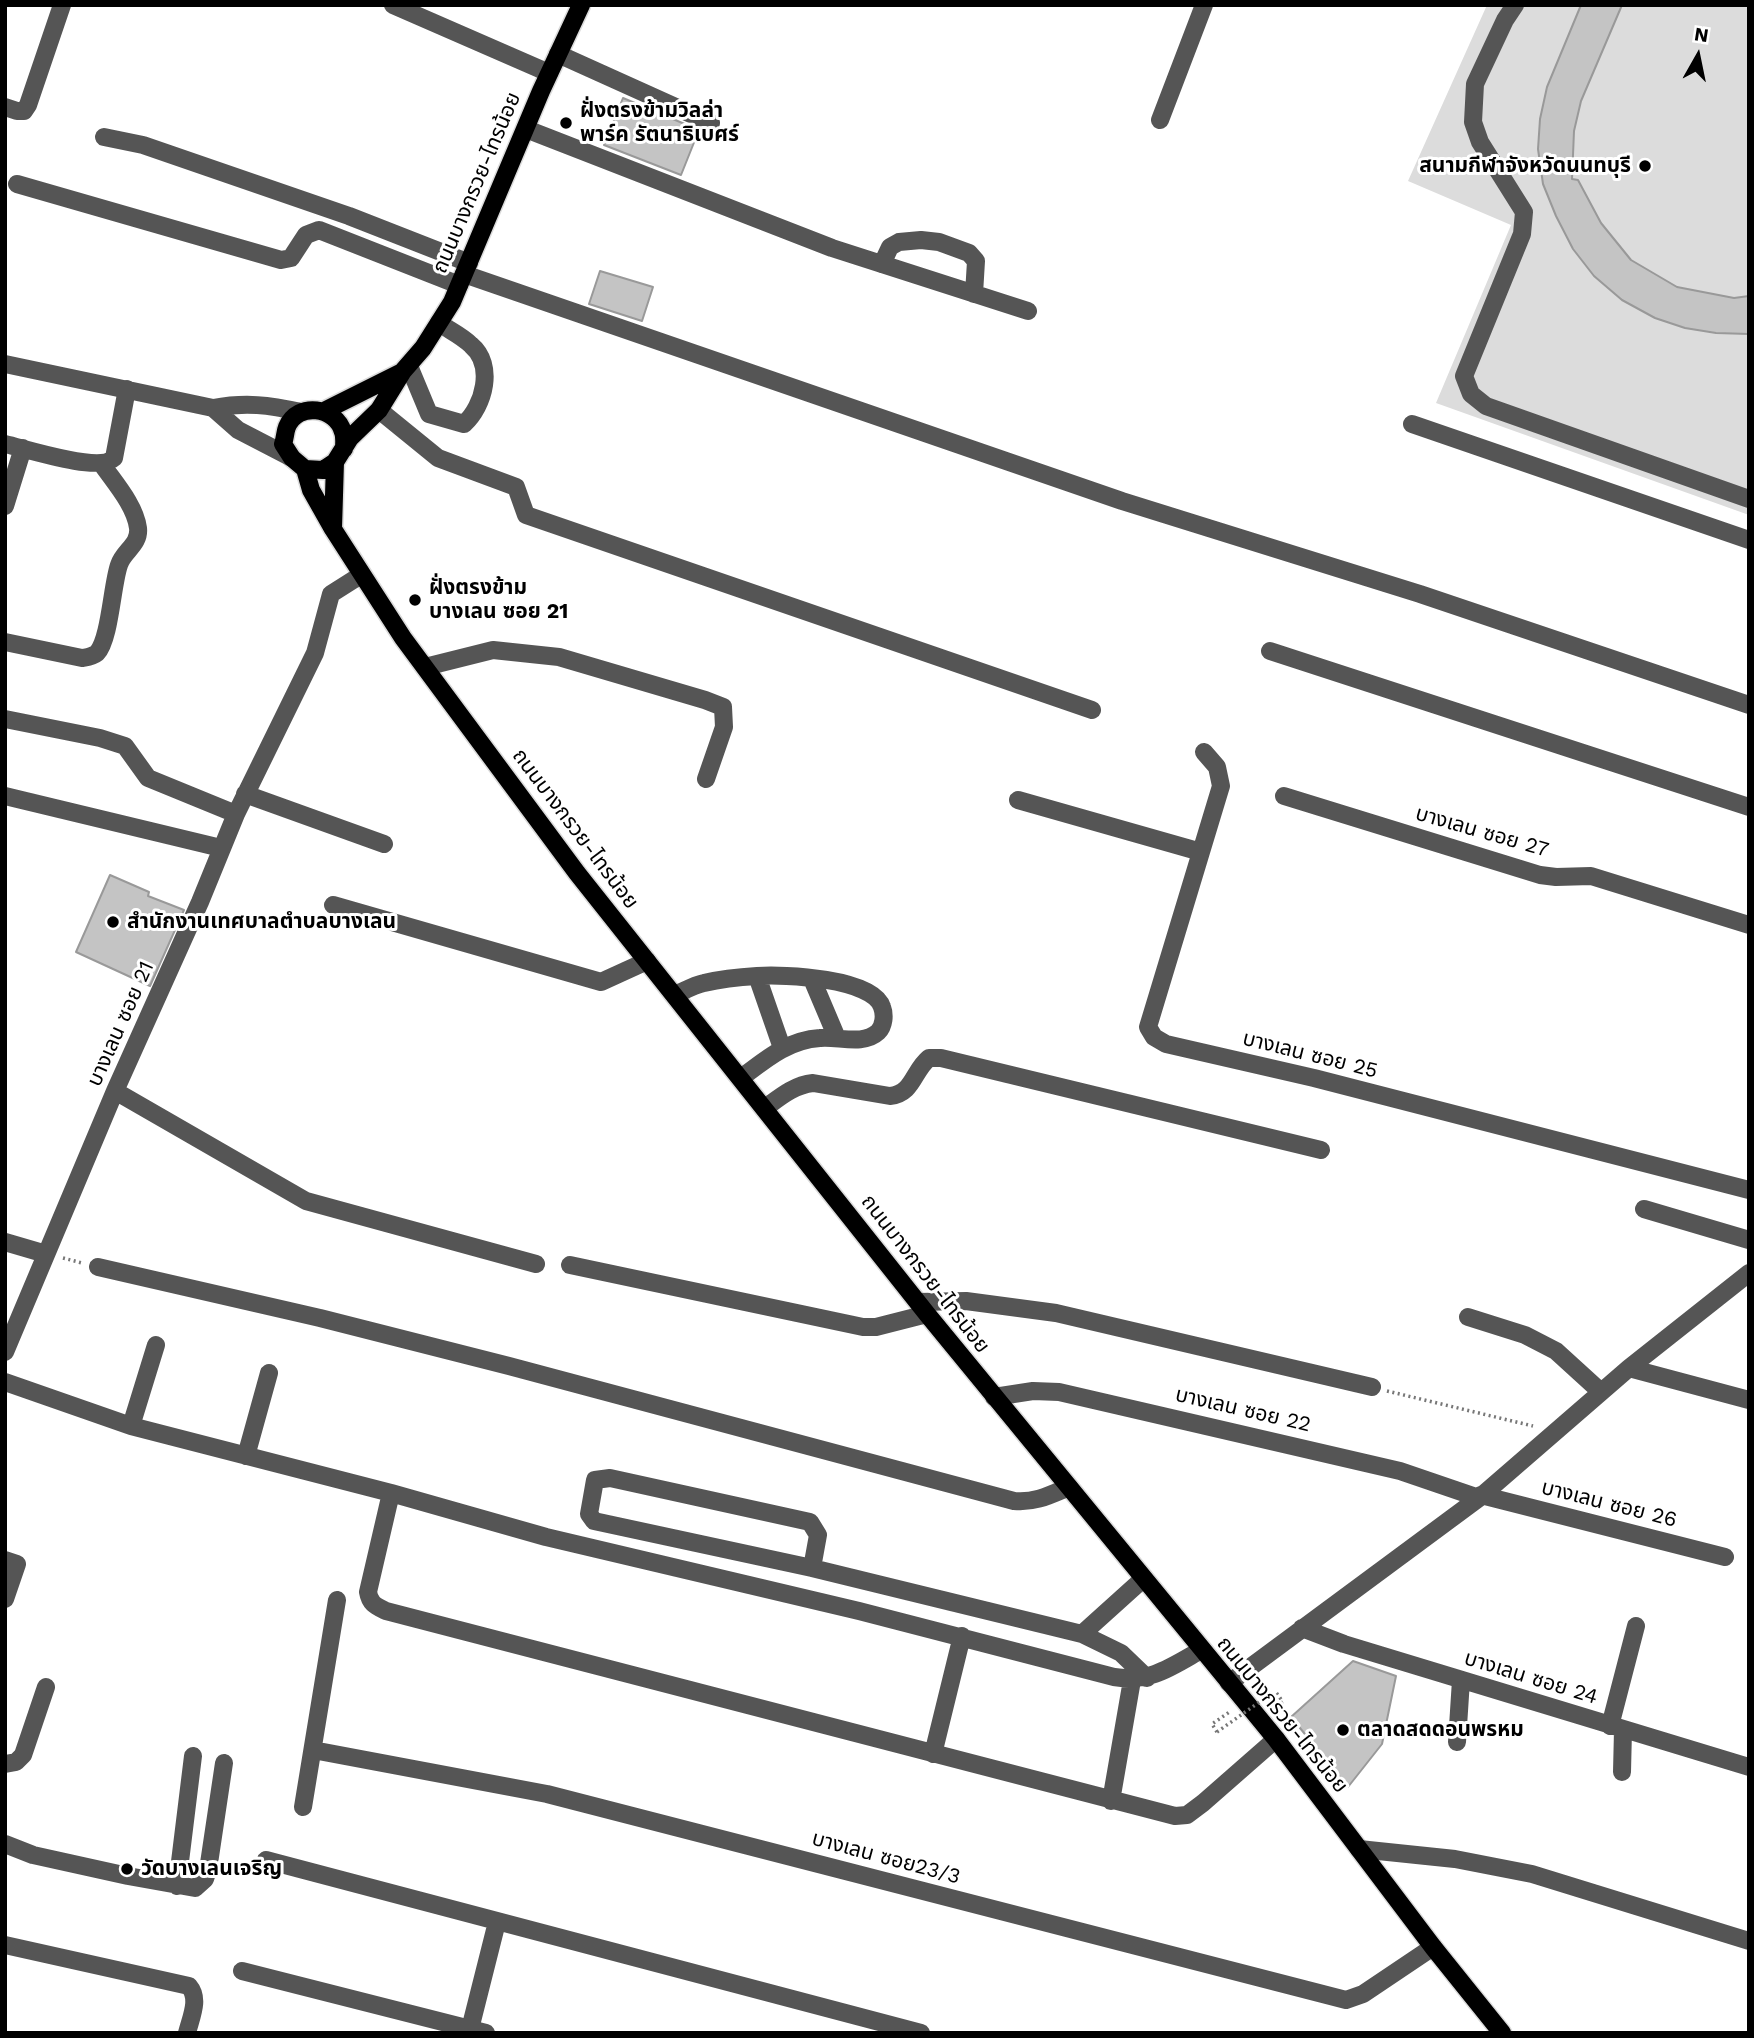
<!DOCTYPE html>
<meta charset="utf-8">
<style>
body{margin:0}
#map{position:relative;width:1754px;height:2038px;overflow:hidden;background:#fff;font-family:"Work Sans",sans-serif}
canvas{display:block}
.frame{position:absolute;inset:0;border:7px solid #000;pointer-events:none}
.north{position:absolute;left:1663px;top:21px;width:70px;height:70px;-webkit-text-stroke:5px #fff;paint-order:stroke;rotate:9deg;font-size:19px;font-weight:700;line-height:28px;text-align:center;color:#000}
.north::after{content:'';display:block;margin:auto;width:24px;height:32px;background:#000;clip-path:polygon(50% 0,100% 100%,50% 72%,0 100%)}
</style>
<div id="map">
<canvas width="1754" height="2038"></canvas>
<div class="frame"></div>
<div class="north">N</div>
</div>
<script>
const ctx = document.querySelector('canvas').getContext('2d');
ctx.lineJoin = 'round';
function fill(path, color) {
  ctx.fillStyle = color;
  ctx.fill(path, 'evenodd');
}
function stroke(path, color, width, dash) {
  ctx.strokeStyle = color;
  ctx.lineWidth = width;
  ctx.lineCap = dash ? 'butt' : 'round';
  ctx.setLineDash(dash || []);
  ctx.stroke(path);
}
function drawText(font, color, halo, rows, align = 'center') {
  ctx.font = font + ' "Work Sans","Noto Sans Thai",sans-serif';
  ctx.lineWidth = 6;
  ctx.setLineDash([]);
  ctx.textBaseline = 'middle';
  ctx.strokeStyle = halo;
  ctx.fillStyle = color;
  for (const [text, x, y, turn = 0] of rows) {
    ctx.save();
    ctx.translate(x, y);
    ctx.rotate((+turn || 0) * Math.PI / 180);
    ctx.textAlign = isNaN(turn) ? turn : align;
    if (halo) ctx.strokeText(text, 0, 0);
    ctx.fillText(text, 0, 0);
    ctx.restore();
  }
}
fill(new Path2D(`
 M1487,5H1749V515L1436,403L1511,225L1408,181Z`), '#dcdcdc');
const building = new Path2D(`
 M1581,5H1622L1581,101L1574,131L1572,179L1578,180L1601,223L1631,260L1677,287L1734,298L1749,296V334L1716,333L1685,328L1655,318L1622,300L1594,276L1573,249L1556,216L1543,184L1538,149L1540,119L1547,87Z
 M623,98L699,130L681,175L604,145Z
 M600,271L653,287L642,321L589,304Z
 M110,875L149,892L148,896L184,910L150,986L76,952Z
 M1353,1661L1396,1676L1382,1744L1348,1787L1291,1717Z`);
fill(building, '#c4c4c4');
stroke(building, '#999', 2);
const major = new Path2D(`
 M324,411L402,372
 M344,449C344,444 345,437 343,432C336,407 298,401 287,427C285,432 285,439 283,444L292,458L305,469L323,470L335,462L350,438L379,410L403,371L423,348L452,302L541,91L581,5
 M305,469L311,490L333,529L403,638L577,873L927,1314L1276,1739L1433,1947L1502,2033
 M333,529L335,462`);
stroke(major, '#dbdbdb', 21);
stroke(new Path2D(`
 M63,1258L82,1263
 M1387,1391L1533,1426
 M1272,1709L1283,1702L1275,1691
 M1217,1732L1212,1724L1231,1711`), '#777', 3.5, [2, 3.5]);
stroke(new Path2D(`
 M393,5L549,73
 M1515,5L1505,20L1475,84L1473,122L1480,142L1524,212L1522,234L1464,376L1471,394L1486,406L1749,499
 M558,54L711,123
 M5,107L17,111H24L28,105L62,5
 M1160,120L1204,5
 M526,129L832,248L1028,311
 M104,137L143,145L349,216L469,263
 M17,184L281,260L291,258L306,235L319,230L459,285
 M882,264L890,247L899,242L921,240L939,242L969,253L976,261L974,294
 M464,274L1122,501L1420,594L1749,705
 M5,364L213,408C246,402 269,405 301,412
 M409,366L429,414L464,424C484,406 495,365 471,345C462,336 449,330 439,323
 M213,408L238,430L292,458
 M379,410L438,458L516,487L526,515L1092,710
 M1412,424L1749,540
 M5,444C27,449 99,473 114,458L127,389
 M5,506L23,448
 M5,642L82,658C88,657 92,657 97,653C110,639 112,585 119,565C123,551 140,545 138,528C135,505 114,482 101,463
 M1270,651L1749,807
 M425,667L493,650L559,657L705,700L723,707L724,727L706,779
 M5,719L100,738L125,746L148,778L236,814
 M1204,752L1217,767L1221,786L1148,1027L1154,1037L1166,1044L1314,1078L1749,1190
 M245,794L384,844
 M5,796L221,848
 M1284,796L1540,875L1556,877L1591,876L1749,925
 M1018,800L1201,852
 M333,905L601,982L647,961
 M757,976L782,1048
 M812,979L837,1038
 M675,995C684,991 694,985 704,983C721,979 740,977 757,976C784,974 873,978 882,1007C885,1015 884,1026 878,1032C863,1046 838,1036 820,1038C788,1040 766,1059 741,1078
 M115,1091L306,1201L536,1264
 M765,1108C780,1097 794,1085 813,1083L890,1096C913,1094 913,1071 929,1058H941L1321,1150
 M1644,1209L1749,1240
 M5,1242L46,1254
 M570,1265L863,1327H876L927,1314
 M98,1267L320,1318L509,1366L1014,1501C1035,1503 1050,1495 1069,1487
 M918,1302L966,1301L1056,1313L1372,1387
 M1468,1317L1525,1335L1556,1351L1601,1392
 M5,1352L115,1091L200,902L236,814L315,653L331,594L361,575
 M1629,1368L1749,1400
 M5,1382L131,1426L391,1493L546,1537L859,1611L1114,1677C1150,1683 1171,1667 1201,1650
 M994,1397L1033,1391L1059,1392L1400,1471L1479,1498
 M131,1426L156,1345
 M246,1456L269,1373
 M391,1493L368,1592C370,1604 376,1606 386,1611L1175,1816L1187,1815L1203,1803L1276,1739
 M1481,1495L1725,1557
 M5,1560L17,1564L5,1599
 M812,1568L818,1535L810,1522L610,1478L595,1480L589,1514L594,1521L812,1568L1082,1634L1121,1653L1147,1678
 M1302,1628L1344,1644L1749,1767
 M1082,1634L1143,1579
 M1229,1683L1479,1498L1629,1368L1749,1273
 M1610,1726L1636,1626
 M1457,1742L1461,1680
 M313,1750L547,1794L1346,2000L1363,1994L1433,1947
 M933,1754L962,1636
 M5,1764L16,1762L23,1755L46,1687
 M1622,1772L1623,1730
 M1111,1801L1132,1680
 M303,1807L337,1600
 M5,1844L33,1855L128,1876L195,1888L205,1879L208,1870L224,1763
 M1359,1849L1455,1859L1532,1874L1749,1941
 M266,1860L921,2033
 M177,1886L193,1756
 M5,1945L189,1986C200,1999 191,2017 187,2033
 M242,1971L486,2033
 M469,2033L497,1922`), '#555', 18);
stroke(major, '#000', 18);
stroke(new Path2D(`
 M1217,1732L1275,1691`), '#777', 3.5, [2, 3.5]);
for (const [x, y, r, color] of [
 [566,123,7,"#000"],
 [1645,166,7,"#000"],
 [415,600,7,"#000"],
 [113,922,7,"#000"],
 [1343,1730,7,"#000"],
 [127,1869,7,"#000"]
]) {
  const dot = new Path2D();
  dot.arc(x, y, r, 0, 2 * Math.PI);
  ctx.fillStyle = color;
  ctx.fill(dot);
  stroke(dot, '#fff', 2.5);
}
drawText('bold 21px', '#000', '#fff', [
 ["ฝั่งตรงข้ามวิลล่า",580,111],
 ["พาร์ค รัตนาธิเบศร์",580,135],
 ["สนามกีฬาจังหวัดนนทบุรี",1631,166,"right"],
 ["ฝั่งตรงข้าม",429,588],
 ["บางเลน ซอย 21",429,612],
 ["สำนักงานเทศบาลตำบลบางเลน",127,922],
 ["ตลาดสดดอนพรหม",1357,1730],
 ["วัดบางเลนเจริญ",141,1869]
], 'left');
drawText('21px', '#000', '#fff', [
 ["ถนนบางกรวย-ไทรน้อย",477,183,-67],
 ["ถนนบางกรวย-ไทรน้อย",575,829,53],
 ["บางเลน ซอย 27",1482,832,16],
 ["บางเลน ซอย 21",121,1024,-66],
 ["บางเลน ซอย 25",1310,1055,14],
 ["ถนนบางกรวย-ไทรน้อย",925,1274,52],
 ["บางเลน ซอย 22",1243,1410,13],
 ["บางเลน ซอย 26",1609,1504,14],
 ["บางเลน ซอย 24",1531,1678,17],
 ["ถนนบางกรวย-ไทรน้อย",1282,1715,51],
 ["บางเลน ซอย23/3",886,1858,15]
]);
</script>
